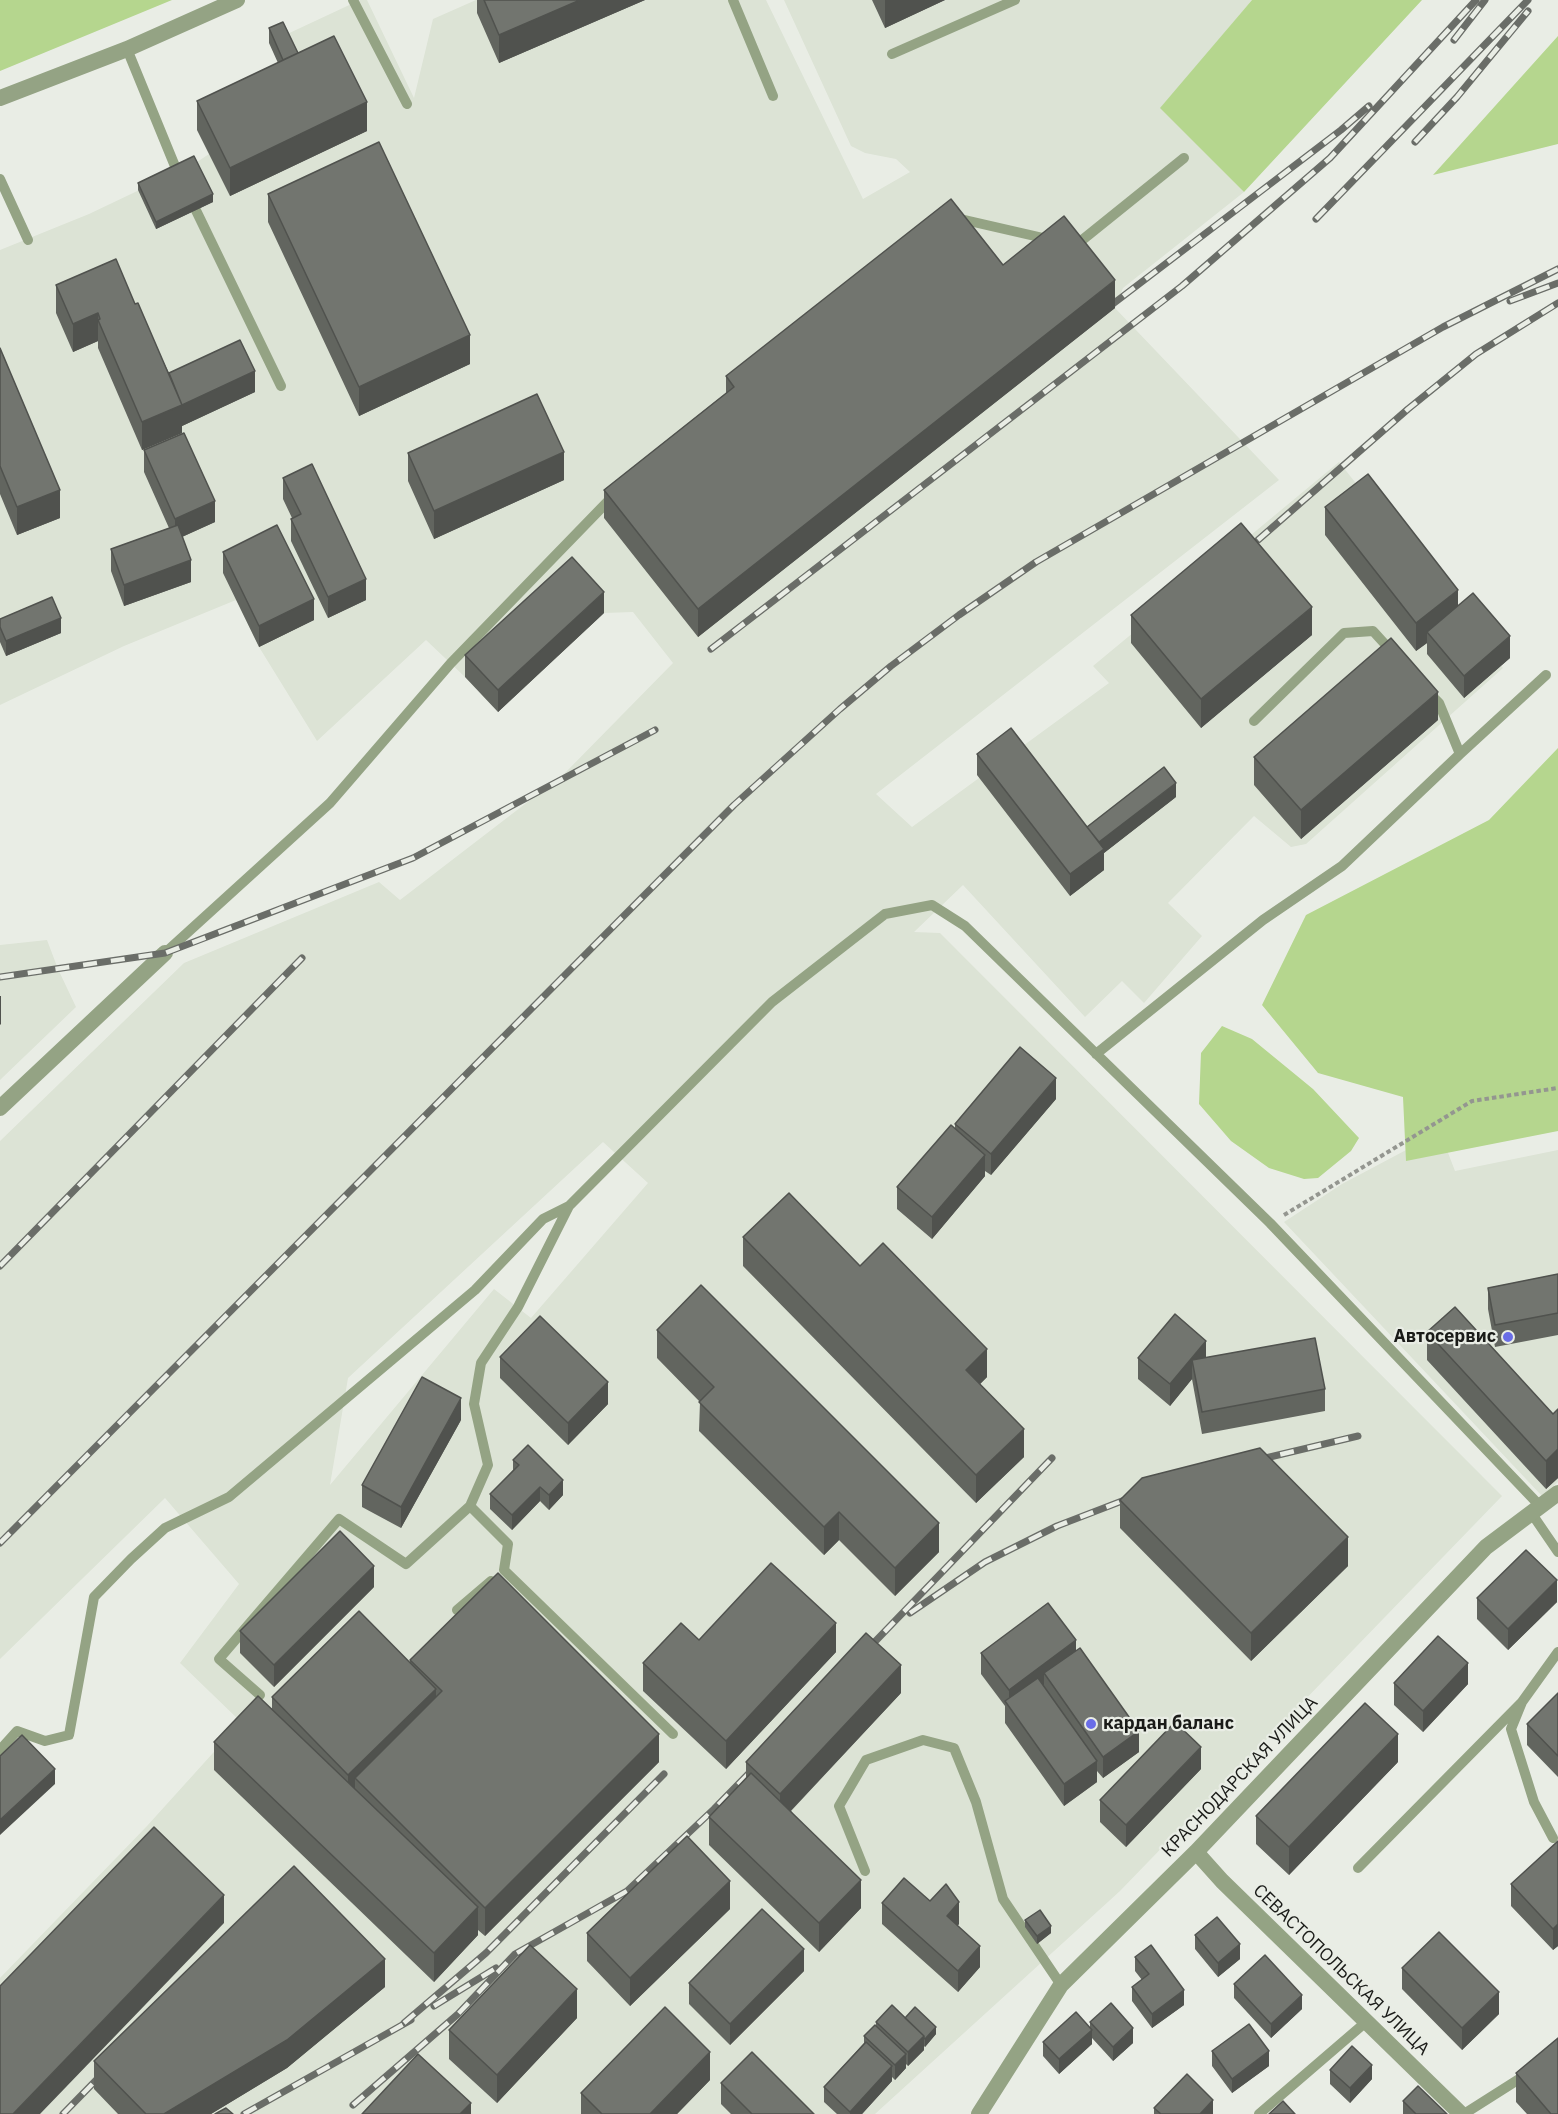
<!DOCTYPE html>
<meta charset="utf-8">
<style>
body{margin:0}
canvas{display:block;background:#e9ede5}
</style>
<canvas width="1558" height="2114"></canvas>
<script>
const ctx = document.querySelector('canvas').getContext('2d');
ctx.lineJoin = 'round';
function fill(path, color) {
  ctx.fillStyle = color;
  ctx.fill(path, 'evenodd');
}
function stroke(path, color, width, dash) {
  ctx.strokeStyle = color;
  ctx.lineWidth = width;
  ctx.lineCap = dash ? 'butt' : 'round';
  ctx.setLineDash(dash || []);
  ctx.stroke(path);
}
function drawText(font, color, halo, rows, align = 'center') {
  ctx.font = font + ' "IBM Plex Sans",sans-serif';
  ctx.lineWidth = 4.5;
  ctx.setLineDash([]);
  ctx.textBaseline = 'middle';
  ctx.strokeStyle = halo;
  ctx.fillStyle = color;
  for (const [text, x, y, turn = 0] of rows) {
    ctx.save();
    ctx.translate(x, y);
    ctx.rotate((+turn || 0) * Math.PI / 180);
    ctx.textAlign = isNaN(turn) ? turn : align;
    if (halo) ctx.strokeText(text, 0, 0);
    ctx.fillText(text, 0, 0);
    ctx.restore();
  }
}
fill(new Path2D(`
 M360,0H367L414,98L433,19L476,0H766L863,199L910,172L896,159L865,153L851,146L784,0H1252L1161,108L1244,192L1123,288L1115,308L1279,480L876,794L912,827L1109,683L1093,666L1339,462L1503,668L1306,844L1291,847L1254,816L1168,903L1202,936L1144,1003L1122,981L1085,1017L963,885L914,932L940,933L1502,1496L1120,1891L875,2114H0V1978L147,1826L241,1722L180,1663L239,1584L165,1498L0,1659V1141L184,963L379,882L400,900L564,774L673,663L633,612L604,613L498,712L465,677L426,640L317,741L259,647L236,600L124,646L0,705V250L89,214L194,164L209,154L197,130L289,86L283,36ZM603,1142L648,1183L531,1318L494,1289L330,1485L348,1378Z
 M47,940L58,969L76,1007L0,1080V945Z
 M1440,1132L1455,1171L1558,1150V1482L1542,1496L1284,1222L1342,1184Z`), '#dce3d5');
fill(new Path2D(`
 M0,0H172L0,71Z
 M1252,0H1422L1244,192L1160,108Z
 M1558,36V144L1433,175Z
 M1558,748V1131L1406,1161L1403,1097L1318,1073L1262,1005L1306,915L1489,820Z
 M1222,1026L1252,1039L1313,1089L1359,1138L1351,1151L1318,1178L1304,1179L1269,1168L1231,1141L1199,1104L1201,1053Z`), '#b5d68e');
stroke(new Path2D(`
 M1284,1215L1472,1101L1558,1088`), '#949690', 4, [4.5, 3]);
stroke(new Path2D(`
 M353,0L407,104
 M733,0L773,96
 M127,49L179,176
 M892,54L1015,0
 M0,179L28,240
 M190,198L281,386
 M956,218L1052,240
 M1073,245H1076L1184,158
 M1254,721L1344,633L1373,631L1394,654
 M1460,754L1546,675
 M165,953L330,803L451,663L614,495
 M1096,1054L1263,920L1342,866L1460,754L1439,703L1428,692
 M470,1506L508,1544L504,1570L673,1734
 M1532,1514L1558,1552
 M457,1610L491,1581
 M260,1695L219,1659L339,1519L406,1564L470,1506L488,1465L474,1404L481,1363L518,1307L569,1206
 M0,1750L17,1731L45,1741L69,1735L94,1597L131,1559L165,1528L229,1497L475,1290L543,1219L569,1206L772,1002L885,914L932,905L965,926L1270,1223L1541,1507
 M1553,1838L1534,1802L1511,1729L1522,1702L1558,1652
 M1358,1868L1522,1702
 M865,1871L839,1806L866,1760L923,1740L954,1748L976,1802L1003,1899L1061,1985
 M1259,2114L1366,2022
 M1464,2114L1527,2074`), '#94a384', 10);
stroke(new Path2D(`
 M0,98L127,49L237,0
 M0,1108L165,953
 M1196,1852L1222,1881L1461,2114
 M979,2114L1061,1985L1196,1852L1486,1547L1558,1493`), '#94a384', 16);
const rail = new Path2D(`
 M1454,40L1485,0
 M1415,142L1457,97L1528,11
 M1316,219L1528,0
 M1510,301L1558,283
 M1101,313L1341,130L1369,106
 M1258,540L1408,409L1476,354L1558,303
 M711,649L1182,286L1330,158L1476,0
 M0,977L165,953L413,858L655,730
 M0,1266L302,958
 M1253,1461L1358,1436
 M0,1543L734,805L840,709L891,666L959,615L1036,562L1443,327L1558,269
 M910,1613L985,1562L1057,1526L1135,1496
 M865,1652L1052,1458
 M434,2006L496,1968
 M404,2023L486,1953L664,1774
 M353,2105L458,2014L515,1954L627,1891L714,1809L757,1765
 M63,2114L105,2071
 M244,2114L411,2020`);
stroke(rail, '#6a6d68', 7);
stroke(rail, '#e9ede5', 4.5, [14]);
fill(new Path2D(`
 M477,0H645L499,63L477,13Z
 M872,0H945L885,28Z
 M269,28L298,53L367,131L230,196L197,130V101L278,63L269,43Z
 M138,183L213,202L156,229L138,190Z
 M268,194L470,364L359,416L268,222Z
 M1003,265L1115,308L698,637L604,518V490L726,393V376Z
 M56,285L135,304L169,373L255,392L182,426V433L142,450L98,348V341L73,352L56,313Z
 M0,348L60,518L17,535L0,494Z
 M144,450L215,522L182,537L191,582L124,606L111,571V549L169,528L144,472Z
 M408,453L564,480L434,539L408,481Z
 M283,478L366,600L328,618L291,541V519L292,518L283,499Z
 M1325,507L1458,606L1510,658L1464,698L1427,654V643L1416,651L1325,535Z
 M223,552L314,620L259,647L223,573Z
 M604,613L498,712L465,677V655Z
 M1131,615L1312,635L1201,728L1131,643Z
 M0,619L61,633L6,656L0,642Z
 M1438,720L1301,839L1254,785V757Z
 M977,754L1087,827L1176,797L1104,853V870L1070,896L977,775Z
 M1056,1099L991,1175L985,1171V1176L932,1239L897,1209V1187L955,1128V1124Z
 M743,1237L860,1266L987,1377L980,1384L1024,1457L976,1503L743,1266Z
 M1558,1274V1335L1495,1347L1488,1309V1288Z
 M657,1330L939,1552L895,1596L839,1540L824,1555L699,1431L700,1402L657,1358Z
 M1427,1332L1553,1414L1558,1409V1478L1546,1489L1427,1360Z
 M500,1357L608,1404L568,1445L500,1378Z
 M1138,1358H1206L1325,1389V1411L1202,1434L1192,1379L1170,1406L1138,1379Z
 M461,1420L401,1528L362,1507V1485Z
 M513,1460L563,1495L549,1510L540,1501L512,1530L490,1509V1494L513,1470Z
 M1120,1500L1348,1566L1251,1661L1120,1528Z
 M374,1587L274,1687L240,1653V1631Z
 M1477,1598L1557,1602L1508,1650L1477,1619Z
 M699,1640L836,1652L726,1769L643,1691V1663Z
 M1076,1651L1139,1752L1103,1778L1097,1771V1782L1064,1806L1005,1723V1706L981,1674V1653Z
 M410,1660L659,1762L485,1936L478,1930V1935L434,1982L214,1770V1742L272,1708V1697L410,1663Z
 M1394,1683L1468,1684L1423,1732L1394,1705Z
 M901,1693L791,1811L861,1908L819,1952L709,1845V1817L746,1778V1762Z
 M1558,1693V1777L1527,1745V1724Z
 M1398,1762L1289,1875L1256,1844V1816Z
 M1201,1769L1126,1847L1100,1822V1800Z
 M1558,1841V1946L1553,1950L1511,1906V1884Z
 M930,1901L959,1924L957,1926L980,1967L958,1992L882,1924V1903Z
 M730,1909L630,2006L587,1961V1933Z
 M1025,1920L1051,1933L1037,1944L1025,1927Z
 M1195,1935L1240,1959L1218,1977L1195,1949Z
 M1135,1957L1184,2005L1152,2028L1132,2001V1987L1142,1980L1135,1971Z
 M1402,1968L1499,2014L1462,2050L1402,1989Z
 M804,1971L730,2045L689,2004V1983Z
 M1234,1984L1302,2009L1271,2038L1234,1998Z
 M385,1987L287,2068L211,2114H118L94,2089V2061Z
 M577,2018L497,2103L449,2059V2030Z
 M905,2018L936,2034L925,2047L924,2046V2050L908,2066L906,2064V2068L895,2080L892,2077V2081L862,2114H837L824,2102V2087L864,2043V2036L876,2026V2022Z
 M1090,2022L1133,2043L1113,2061L1092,2038V2044L1059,2074L1043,2056V2042L1090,2028Z
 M1212,2051L1269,2066L1232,2093L1212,2066Z
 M1330,2070L1372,2079L1350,2103L1330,2084Z
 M1516,2073L1558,2114H1527L1516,2102Z
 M710,2080L677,2114H581V2093Z
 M721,2083L814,2114H731L721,2104Z
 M1403,2101L1447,2114H1403Z
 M1154,2108L1213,2114H1154Z`), '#62655f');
fill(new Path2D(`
 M580,0H645L499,63V35Z
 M885,0H945L885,28Z
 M367,102V131L230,196V168Z
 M213,194V202L156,229V222Z
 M1115,280V308L698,637V609Z
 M98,313V341L73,352V324Z
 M470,335V364L359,416V387Z
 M255,371V392L182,426V433L142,450V422Z
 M564,452V480L434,539V511Z
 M60,490V518L17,535V507Z
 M215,501V522L175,540V519Z
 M191,560V582L124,606V585Z
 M366,579V600L328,618V597Z
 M1458,590V618L1427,632V643L1416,651V623Z
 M604,592V613L498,712V690Z
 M314,599V620L259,647V626Z
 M1312,607V635L1201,728V699Z
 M61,618V633L6,656V641Z
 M1510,636V658L1464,698V676Z
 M1438,692V720L1301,839V810Z
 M1176,783V797L1104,853V870L1070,896V874L1099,842Z
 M0,996H1V1024L0,1025Z
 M1056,1078V1099L991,1175V1154Z
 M985,1155V1176L932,1239V1217Z
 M1206,1341V1362L1192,1360V1379L1170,1406V1384Z
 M987,1349V1377L966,1398V1370Z
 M608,1382V1404L568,1445V1423Z
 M461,1398V1420L401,1528V1507Z
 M1024,1429V1457L976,1503V1475Z
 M1558,1449V1478L1546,1489V1461Z
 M563,1480V1495L549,1510V1495Z
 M540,1487V1501L512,1530V1515Z
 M839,1512V1540L824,1555V1527Z
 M939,1523V1552L895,1596V1568Z
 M1348,1537V1566L1251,1661V1633Z
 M374,1566V1587L274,1687V1665Z
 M1557,1580V1602L1508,1650V1629Z
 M836,1623V1652L726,1769V1741Z
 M1076,1640V1662L1044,1673V1686L1009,1708V1690Z
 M1468,1663V1684L1423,1732V1711Z
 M901,1665V1693L780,1822V1794Z
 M436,1689V1718L355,1778V1797L348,1803V1775Z
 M1139,1731V1752L1103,1778V1757Z
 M659,1734V1762L485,1936V1908Z
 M1398,1734V1762L1289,1875V1847Z
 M1201,1747V1769L1126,1847V1825Z
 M1097,1761V1782L1064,1806V1784Z
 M55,1769V1784L0,1835V1820Z
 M861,1880V1908L819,1952V1923Z
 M730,1881V1909L630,2006V1978Z
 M224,1895V1923L40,2114H13Z
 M959,1902V1924L947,1937V1916Z
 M478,1907V1935L434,1982V1953Z
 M1558,1924V1946L1553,1950V1929Z
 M1051,1926V1933L1037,1944V1936Z
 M1240,1944V1959L1218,1977V1963Z
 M980,1946V1967L958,1992V1971Z
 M804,1949V1971L730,2045V2024Z
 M385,1959V1987L287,2068L211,2114H164Z
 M577,1989V2018L497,2103V2075Z
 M1184,1990V2005L1152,2028V2014Z
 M1499,1992V2014L1462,2050V2028Z
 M1302,1995V2009L1271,2038V2024Z
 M936,2027V2034L925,2047V2039Z
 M1133,2028V2043L1113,2061V2047Z
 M1092,2030V2044L1059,2074V2059Z
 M924,2036V2050L908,2066V2052Z
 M1269,2051V2066L1232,2093V2079Z
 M710,2052V2080L677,2114H650Z
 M906,2054V2068L895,2080V2065Z
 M1372,2065V2079L1350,2103V2088Z
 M892,2066V2081L862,2114H850V2112Z
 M1213,2100V2114H1200Z
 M471,2103V2114H460Z`), '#50524e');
const building = new Path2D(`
 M484,0H580L499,35Z
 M283,22L298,53L283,60L269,28Z
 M334,36L367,102L230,168L197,101Z
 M379,142L470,335L359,387L268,194Z
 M194,156L213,194L156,222L138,183Z
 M951,199L1003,265L1064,216L1115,280L698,609L604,490L734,387L726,376Z
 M116,259L135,304L138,303L182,405L142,422L98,320L100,319L98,313L73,324L56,285Z
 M240,340L255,371L180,406L182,405L169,373Z
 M0,348L60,490L17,507L0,466Z
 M537,394L564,452L434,511L408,453Z
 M184,433L215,501L175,519L144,450Z
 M312,464L366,579L328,597L291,519L301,514L283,478Z
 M1368,474L1458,590L1416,623L1325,507Z
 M1241,523L1312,607L1201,699L1131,615Z
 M178,525L191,560L124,585L111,549Z
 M277,525L314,599L259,626L223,552Z
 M572,557L604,592L498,690L465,655Z
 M1473,593L1510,636L1464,676L1427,632Z
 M52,597L61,618L6,641L0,627V619Z
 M1391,638L1438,692L1301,810L1254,757Z
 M1011,728L1104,849L1070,874L977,754Z
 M1164,767L1176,783L1099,842L1087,827Z
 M1020,1047L1056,1078L991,1154L955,1124Z
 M951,1125L985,1155L932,1217L897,1187Z
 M789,1193L860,1266L883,1243L987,1349L966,1370L1024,1429L976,1475L743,1237Z
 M1558,1274V1313L1495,1325L1488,1288Z
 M701,1285L939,1523L895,1568L839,1512L824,1527L699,1402L714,1387L657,1330Z
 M1455,1307L1553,1414L1558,1409V1449L1546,1461L1427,1332Z
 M1175,1314L1206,1341L1170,1384L1138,1358Z
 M540,1316L608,1382L568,1423L500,1357Z
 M1315,1338L1325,1389L1202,1412L1192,1360Z
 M422,1377L461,1398L401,1507L362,1485Z
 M528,1445L563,1480L549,1495L540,1487L512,1515L490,1494L519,1465L513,1460Z
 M1260,1448L1348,1537L1251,1633L1120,1500L1142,1478Z
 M340,1531L374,1566L274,1665L240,1631Z
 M1526,1550L1557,1580L1508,1629L1477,1598Z
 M771,1563L836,1623L726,1741L643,1663L681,1623L699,1640Z
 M498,1573L659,1734L485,1908L355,1778L442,1691L410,1660Z
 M1048,1603L1076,1640L1009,1690L981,1653Z
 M359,1611L436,1689L348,1775L272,1697Z
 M866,1633L901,1665L780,1794L746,1762Z
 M1438,1636L1468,1663L1423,1711L1394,1683Z
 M1080,1648L1139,1731L1103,1757L1044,1673Z
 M1038,1678L1097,1761L1064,1784L1005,1701Z
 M1558,1693V1756L1527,1724Z
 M258,1696L478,1907L434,1953L214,1742Z
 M1365,1703L1398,1734L1289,1847L1256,1816Z
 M1175,1722L1201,1747L1126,1825L1100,1800Z
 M22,1735L55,1769L0,1820V1756Z
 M751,1773L861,1880L819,1923L709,1817Z
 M154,1827L224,1895L13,2114H0V1986Z
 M687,1836L730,1881L630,1978L587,1933Z
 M1558,1841V1924L1553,1929L1511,1884Z
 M294,1866L385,1959L287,2040L164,2114H146L94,2061Z
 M904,1878L930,1901L946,1884L959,1902L947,1916L980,1946L958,1971L882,1903Z
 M762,1909L804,1949L730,2024L689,1983Z
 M1040,1910L1051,1926L1037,1936L1025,1920Z
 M1217,1917L1240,1944L1218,1963L1195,1935Z
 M1439,1932L1499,1992L1462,2028L1402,1968Z
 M530,1945L577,1989L497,2075L449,2030Z
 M1151,1945L1184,1990L1152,2014L1132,1987L1149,1974L1135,1957Z
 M1265,1955L1302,1995L1271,2024L1234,1984Z
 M1111,2003L1133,2028L1113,2047L1090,2022Z
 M892,2005L924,2036L908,2052L876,2022Z
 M665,2007L710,2052L650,2114H602L581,2093Z
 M915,2007L936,2027L925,2039L924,2038V2036L905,2018Z
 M1076,2012L1092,2030L1059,2059L1043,2042Z
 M1249,2024L1269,2051L1232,2079L1212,2051Z
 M875,2025L906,2054L895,2065L864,2036Z
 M1558,2038V2114H1551L1516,2073Z
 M866,2042L892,2066L850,2112L824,2087Z
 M1352,2046L1372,2065L1350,2088L1330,2070Z
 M752,2052L814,2114H752L721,2083Z
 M418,2054L471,2103L460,2114H362Z
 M1187,2074L1213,2100L1200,2114H1161L1154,2108Z
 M1418,2086L1447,2114H1416L1403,2101Z
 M1283,2101L1295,2114H1269Z
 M226,2108L233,2114H215Z`);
fill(building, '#72756f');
stroke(building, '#50524e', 1.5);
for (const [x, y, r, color] of [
 [1508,1337,6,"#6a6de7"],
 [1091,1724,6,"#6a6de7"]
]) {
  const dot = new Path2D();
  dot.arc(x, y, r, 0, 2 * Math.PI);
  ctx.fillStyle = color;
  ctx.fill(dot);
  stroke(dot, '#e9ede5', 2);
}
drawText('bold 18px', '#1a1b18', '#e9ede5', [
 ["Автосервис",1496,1337],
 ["кардан баланс",1103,1724,"left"]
], 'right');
drawText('18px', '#1a1b18', '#e9ede5', [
 ["КРАСНОДАРСКАЯ УЛИЦА",1240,1777,-46],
 ["СЕВАСТОПОЛЬСКАЯ УЛИЦА",1341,1970,44]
]);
</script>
